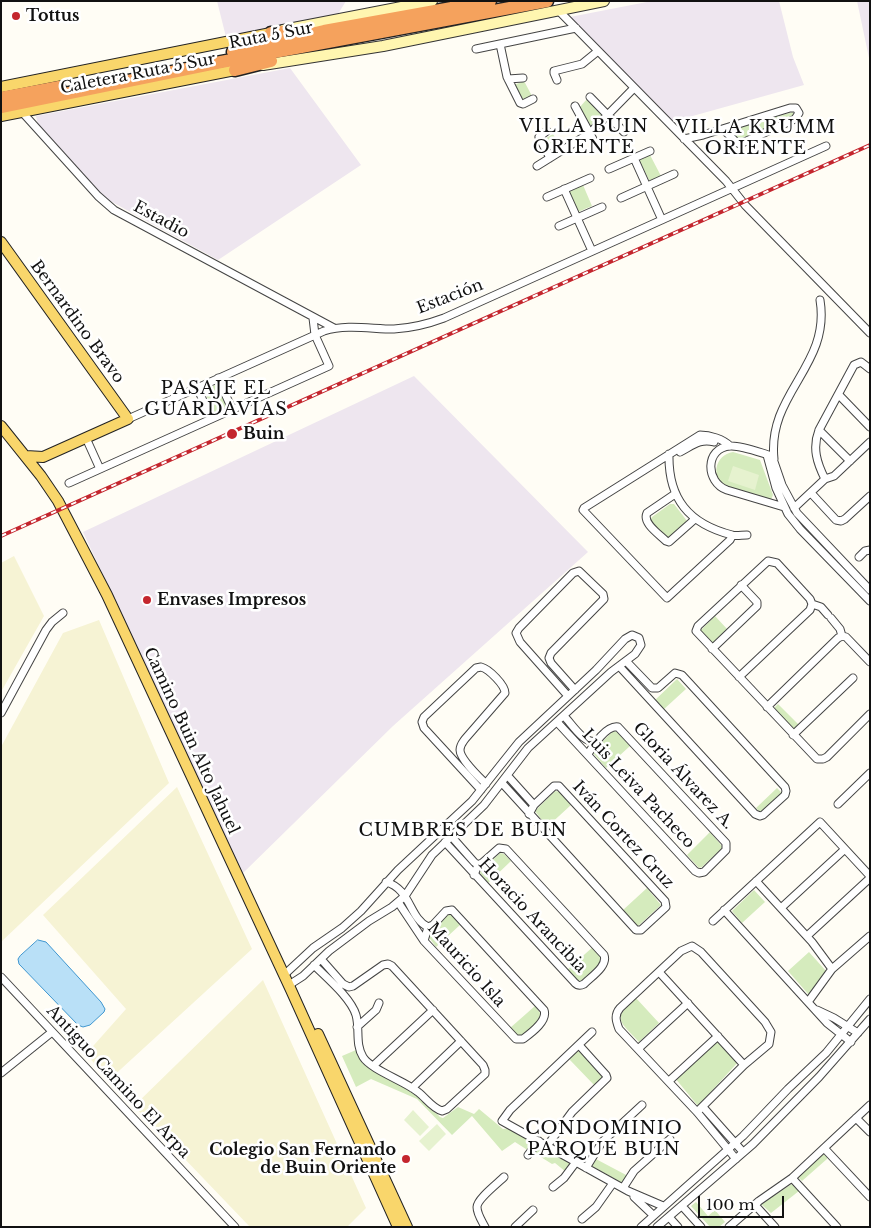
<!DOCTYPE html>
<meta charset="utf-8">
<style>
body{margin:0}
#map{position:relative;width:871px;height:1228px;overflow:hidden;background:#fffdf5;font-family:"Libre Baskerville",serif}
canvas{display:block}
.frame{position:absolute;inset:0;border:2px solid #111;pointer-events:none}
.scale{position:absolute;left:698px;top:1196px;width:86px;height:22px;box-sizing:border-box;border:2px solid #111;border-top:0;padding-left:6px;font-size:15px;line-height:18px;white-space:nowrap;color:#111;-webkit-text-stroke:4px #fff;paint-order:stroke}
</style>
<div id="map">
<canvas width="871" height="1228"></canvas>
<div class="frame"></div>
<div class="scale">100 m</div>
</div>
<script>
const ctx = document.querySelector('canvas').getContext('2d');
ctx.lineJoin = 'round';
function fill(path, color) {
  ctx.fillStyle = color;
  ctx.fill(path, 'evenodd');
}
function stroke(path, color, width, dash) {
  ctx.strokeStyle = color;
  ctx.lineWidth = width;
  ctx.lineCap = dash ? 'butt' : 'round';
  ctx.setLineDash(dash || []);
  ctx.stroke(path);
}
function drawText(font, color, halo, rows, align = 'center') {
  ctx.font = font + ' "Libre Baskerville",serif';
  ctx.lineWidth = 5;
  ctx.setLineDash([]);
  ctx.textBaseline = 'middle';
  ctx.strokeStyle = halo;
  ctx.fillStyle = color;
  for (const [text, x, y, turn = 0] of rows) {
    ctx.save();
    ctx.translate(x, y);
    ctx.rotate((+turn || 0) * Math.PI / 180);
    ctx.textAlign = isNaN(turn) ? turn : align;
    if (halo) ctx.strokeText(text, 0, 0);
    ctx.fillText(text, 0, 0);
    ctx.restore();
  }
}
fill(new Path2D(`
 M217,1H346L338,14L226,37Z
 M652,1H779L793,57L804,85L671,122L570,17Z
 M857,1H870V59L869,58Z
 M290,68L361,165L218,260L103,197L38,125L36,116Z
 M414,376L588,552L393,726L242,874L83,532Z`), '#eee6ef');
fill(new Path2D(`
 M14,556L44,616L1,692V563Z
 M99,620L169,783L1,942V747L63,633Z
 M177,787L252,949L109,1080L86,1054L126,1009L43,915Z
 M263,980L366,1208L347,1227H250L134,1106Z`), '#f6f3d4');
fill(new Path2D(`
 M524,81L532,96L523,101L514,85Z
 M587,99L603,115L589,127L579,108Z
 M793,112L794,115L739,140L728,130Z
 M553,134L561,148L550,154L543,140Z
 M650,155L661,176L650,182L639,160Z
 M583,185L592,206L578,212L568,191Z
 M218,384L228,407L213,414L204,389Z
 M733,452L760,460L773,495L771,500L726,487C710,477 715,455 733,452Z
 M670,504H674L687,521V525L670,540L666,539L650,521L652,517Z
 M715,616L728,630L711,646L701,634V630Z
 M677,679L686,689L663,710L654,701Z
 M778,704L799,725L793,730L773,709Z
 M613,731L617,732L630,746L606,768L592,752Z
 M777,788L782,793L761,813L756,808Z
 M555,791L560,792L571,805L547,827L535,811Z
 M710,832L722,846V848L702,867L699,868L687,855Z
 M500,853L504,854L511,861L488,883L481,875L480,872Z
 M647,888L661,905L638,926L623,910Z
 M754,890L765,902L742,923L732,911Z
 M448,914L452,915L460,925L436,947L428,936L444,916Z
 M594,946L602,956L601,963L581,981L576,980L567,970Z
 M809,952L826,971L809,995L788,971Z
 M636,998L659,1023L639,1042C620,1021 611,1019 636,998Z
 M535,1006L541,1014V1018L523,1036H517L510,1028Z
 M718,1038L739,1061L698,1106L675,1078Z
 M356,1050C365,1073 392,1078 411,1090C422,1097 431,1108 440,1117L443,1118L458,1107L474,1114L479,1109L503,1129L511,1128L534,1142L529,1151L515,1142L502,1151L472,1116L452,1135L417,1099L371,1079L356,1087L342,1056Z
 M580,1051L604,1077L595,1086L569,1059L574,1052Z
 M537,1145L544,1147L542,1152L549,1156L550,1152L572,1163L566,1172L555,1163L552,1164L536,1154L532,1155Z
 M823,1154L827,1157V1159L802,1181L798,1177Z
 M594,1158L628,1176L622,1183L592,1166Z
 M792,1184L799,1191L771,1213L761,1204Z
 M696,1202L708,1216L715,1210L725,1222L719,1227H710L691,1206Z`), '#d5ebbd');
fill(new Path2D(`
 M733,466L759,475L755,490L728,481Z
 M413,1110L429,1127L420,1136L404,1120Z
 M437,1124L446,1134L429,1151L419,1141Z`), '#e6f2cf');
const water = new Path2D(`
 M38,940L46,942L101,1002L105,1009L104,1012L90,1025L83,1027L78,1025L19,964L18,959L20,956Z`);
fill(water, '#b9e0f7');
stroke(water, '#3f96cf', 1);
const minor = new Path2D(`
 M558,10L726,181L745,205L870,333
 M500,44L507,77L520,103L523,104L533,99
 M476,49L576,28
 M508,79L523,78
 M557,80L554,73V71L582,64L598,51
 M590,97L624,132
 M575,106L595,143
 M22,112L98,196L114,210L334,328
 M547,131L539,137L550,158
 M684,139L703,135L790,108H796L799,113L795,119L740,144L736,142L723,129
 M634,158L662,220
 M537,166L590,133L634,88
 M609,169L650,151
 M564,189L592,251
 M547,197L590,178
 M621,198L674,174
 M559,226L602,207
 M218,378L232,409
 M197,387L211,419
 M839,395L870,427
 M128,419L324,331C347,324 371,329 394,329C412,328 428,324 444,318L826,146
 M819,430L850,461
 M86,438L100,469
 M730,446C723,439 710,435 700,435L584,508L583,510L667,598L730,540L732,536
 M680,452C692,446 700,438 714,442
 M669,454C668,499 689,524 732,535C735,536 742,535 747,535
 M767,455L776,488L788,514L800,529L870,601
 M774,459C767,393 831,366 820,300
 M825,479C817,463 812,448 819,430L854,365L861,362L870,369
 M69,483L329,366L315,335L313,318
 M811,493L836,520L841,521L845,519L870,496
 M675,494L647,513C642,523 659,534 666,541L669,542L695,519
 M784,507L727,490C705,482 705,448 730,446C741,445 761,453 772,456L782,485L797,513L870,590
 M794,508L825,479L834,476L870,442
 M859,557L865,551L870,550
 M812,604L810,599L777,563L768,561L698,626L696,631L817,759H823L827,757L870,714
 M812,604L821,607L828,615
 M831,618L840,629L842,636L846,637L870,662
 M712,649L757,606V602L741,585
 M619,666L755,814L760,816L763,815L785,795L786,791L785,787L682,675L675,673L658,688H652L626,661
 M739,677L810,610L812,604
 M568,696L520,642L516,633L519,628L573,573L579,571L603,594L604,599L551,653L549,658L551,663L575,690
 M767,707L838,638L842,636
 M1,713L46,630L52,622L63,613
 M564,716C572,724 584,745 597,741
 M557,722L695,871L699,873L704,872L726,850V843L618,727C607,725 593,745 588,754
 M793,735L853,678
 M507,775L534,805
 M502,783L636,930H641L666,907L665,901L559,786H554L534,805L529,814
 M481,790L424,728L422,722L424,717L476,668L481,667C489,669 505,685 505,693L465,739C463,742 460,745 460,750C460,759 479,777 486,784
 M838,804L870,773
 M451,836L474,862L478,865
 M445,842L575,983C578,986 580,986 584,984C592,976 608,966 604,955L506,849L499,848L482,863L478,865L474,875
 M756,881L812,942L832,969
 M386,882C411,889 409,918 428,927
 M398,902L424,941L516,1039H523C531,1033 548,1021 544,1010L452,910L446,911L433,925L428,927L424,941
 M781,908L845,849
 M724,910L827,1023L851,1042
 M713,921L820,822L870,876
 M807,936L870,878
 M314,965C327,978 351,998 356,1015C360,1029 355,1044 363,1057C371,1070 405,1081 418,1092C426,1098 432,1108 442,1111L447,1109L485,1074V1070L483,1065L392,966L388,964L383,965L353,986L349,987L343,984L321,959
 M659,972L744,1065
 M284,975L313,948L342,928L361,911L398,870L472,801L519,742L596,670L625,639L632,635L639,638L641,645L635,654L611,672L528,748L484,805L432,855L405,896L392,907L369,921L329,951L303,976L289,985
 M1,977L235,1227
 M808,1002L832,969L870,936
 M817,1010L834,1018L858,1033
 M357,1027L376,1010L379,1003
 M592,1032L510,1110L502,1121L628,1191L663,1206
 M638,1049L688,1003
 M373,1066L433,1010
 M1,1073L52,1032
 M669,1081L718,1036
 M412,1088L461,1041
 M703,1107L743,1152
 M697,1112L744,1065L769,1044L771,1032L765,1022L701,952L692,946L681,951L620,1008C614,1015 616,1021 619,1029L697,1112L736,1159
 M856,1118L870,1132
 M547,1146L572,1112L607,1078L606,1075L579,1045
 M824,1148L870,1197
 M528,1155L539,1141
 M586,1168L602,1142L642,1105
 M792,1178L837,1227
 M553,1187L564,1178L576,1162
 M623,1188L634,1171L670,1139
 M634,1197L653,1215
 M755,1205L775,1227
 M682,1206L701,1227
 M669,1217L678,1227
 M582,1219L596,1207L613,1183
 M485,1227C482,1221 477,1214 477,1207C477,1199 498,1183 504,1177
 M515,1227L533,1210
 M641,1227L743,1136L788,1089L826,1053L870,999
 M657,1227L753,1144L819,1077L870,1019
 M729,1227L759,1201L792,1178L870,1105`);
const secondary = new Path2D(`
 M283,30L432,1
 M263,65L383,46L604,1`);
const primary = new Path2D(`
 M1,87L271,33
 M1,116L235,70
 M1,242L128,419L43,457L26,456
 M1,426L41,476L58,501L107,595L291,990L398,1227
 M318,1034L407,1227`);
const motorway = new Path2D(`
 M271,33L292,31
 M233,52L324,31L490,1
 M235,70L271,61
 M1,98L59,87
 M1,107L221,62L547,1`);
stroke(minor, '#444', 9);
stroke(secondary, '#333', 12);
stroke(primary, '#222', 12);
stroke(motorway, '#222', 15);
stroke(minor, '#fff', 7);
stroke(secondary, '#fff6b0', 10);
stroke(primary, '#f9d66b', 10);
stroke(motorway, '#f5a25d', 12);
const rail = new Path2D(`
 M1,536L870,145`);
stroke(rail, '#c4262e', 4);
stroke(rail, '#fff', 2, [5.5]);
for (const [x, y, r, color] of [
 [16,16,5,"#c4262e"],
 [232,434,6,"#c4262e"],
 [147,600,5,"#c4262e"],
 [406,1159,5,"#c4262e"]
]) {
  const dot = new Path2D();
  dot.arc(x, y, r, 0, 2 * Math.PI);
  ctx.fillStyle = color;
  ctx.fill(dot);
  stroke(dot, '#fff', 2);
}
drawText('bold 16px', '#111', '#fff', [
 ["Tottus",26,16],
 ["Buin",243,434],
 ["Envases Impresos",157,600],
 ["Colegio San Fernando",396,1150,"right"],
 ["de Buin Oriente",396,1168,"right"]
], 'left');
drawText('16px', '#111', '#fff', [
 ["Ruta 5 Sur",271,36,-11],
 ["Caletera Ruta 5 Sur",138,74,-11],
 ["Estadio",161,220,28],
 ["Estación",450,297,-21],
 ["Bernardino Bravo",77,322,54],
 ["Camino Buin Alto Jahuel",191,741,65],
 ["Gloria Álvarez A.",683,776,47],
 ["Luis Leiva Pacheco",638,789,47],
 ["Iván Cortez Cruz",623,835,47],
 ["Horacio Arancibia",532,916,47],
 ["Mauricio Isla",466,965,48],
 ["Antiguo Camino El Arpa",118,1082,47]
]);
ctx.letterSpacing = '1px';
drawText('18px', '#111', '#fff', [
 ["VILLA BUIN",584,127],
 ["ORIENTE",584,148],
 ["VILLA KRUMM",756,128],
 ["ORIENTE",756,149],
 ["PASAJE EL",216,389],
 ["GUARDAVÍAS",216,410],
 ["CUMBRES DE BUIN",463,831],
 ["CONDOMINIO",604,1129],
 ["PARQUE BUIN",604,1150]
]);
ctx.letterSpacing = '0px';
</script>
